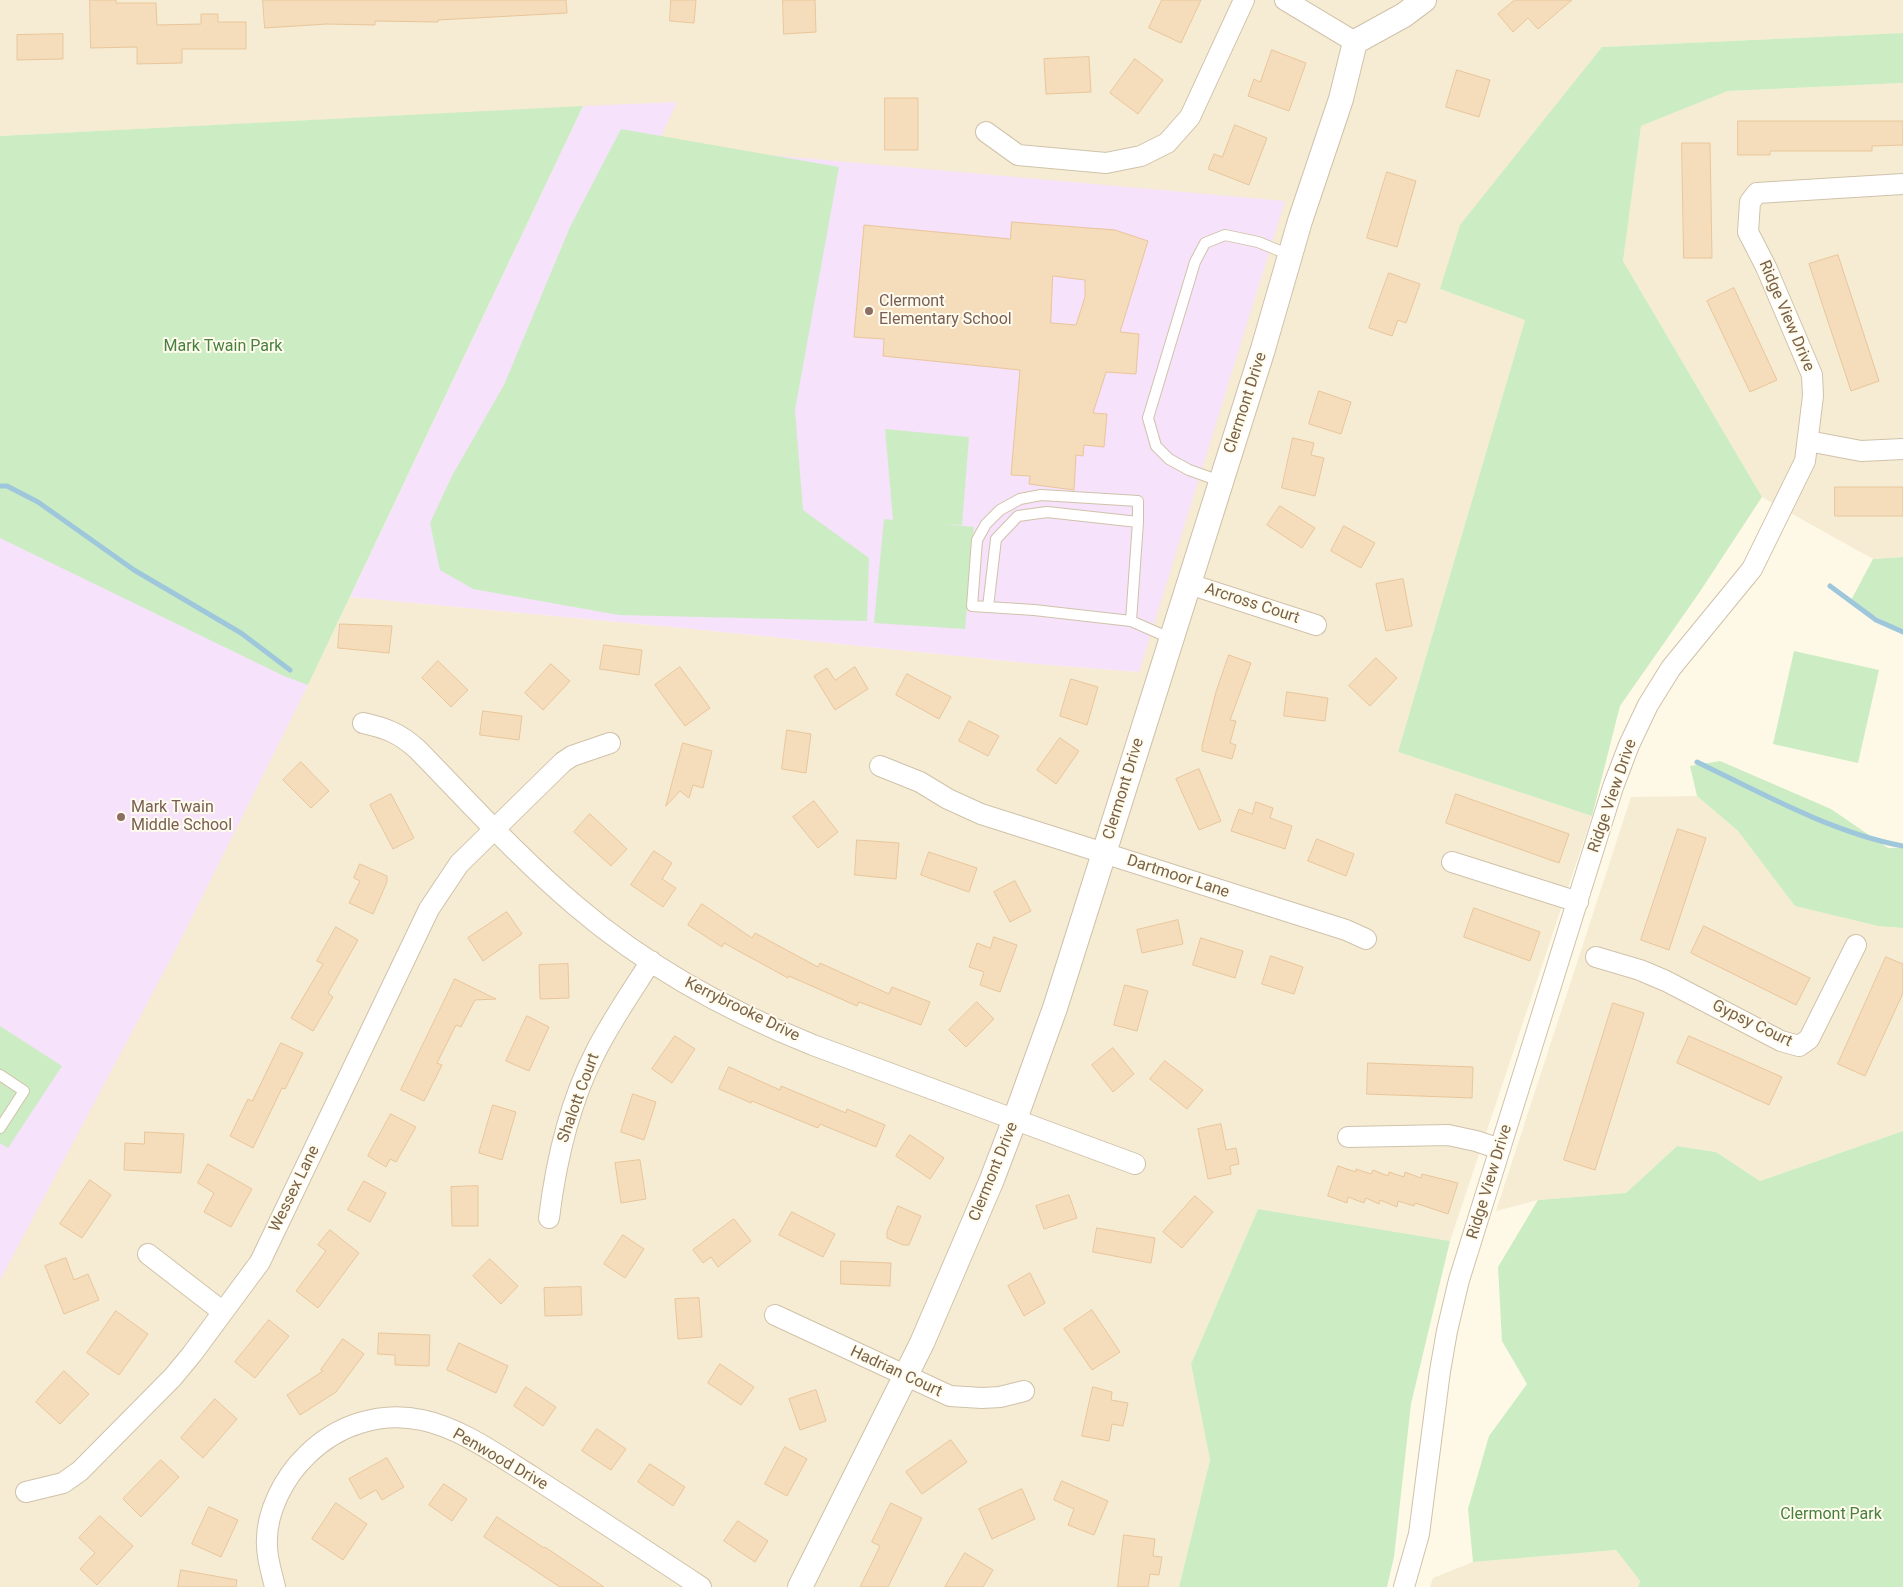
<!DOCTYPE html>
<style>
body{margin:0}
canvas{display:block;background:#fef8e6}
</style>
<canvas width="1903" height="1587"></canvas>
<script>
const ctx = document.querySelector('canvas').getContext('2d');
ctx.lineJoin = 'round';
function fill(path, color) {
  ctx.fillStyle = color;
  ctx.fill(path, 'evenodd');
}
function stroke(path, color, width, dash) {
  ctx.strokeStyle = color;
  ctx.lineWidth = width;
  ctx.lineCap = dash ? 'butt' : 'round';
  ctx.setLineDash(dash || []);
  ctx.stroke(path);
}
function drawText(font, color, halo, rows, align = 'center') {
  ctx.font = font + ' Roboto,sans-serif';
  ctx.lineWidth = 4;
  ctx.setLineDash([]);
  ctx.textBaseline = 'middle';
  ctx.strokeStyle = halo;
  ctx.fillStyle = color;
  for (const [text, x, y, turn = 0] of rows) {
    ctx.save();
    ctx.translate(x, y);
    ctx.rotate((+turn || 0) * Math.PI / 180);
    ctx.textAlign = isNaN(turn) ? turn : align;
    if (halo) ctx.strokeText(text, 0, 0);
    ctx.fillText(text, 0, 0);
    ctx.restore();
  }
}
fill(new Path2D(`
 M0,0H1903V33L1602,47L1440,289L1525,320L1398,752L1592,816L1450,1241L1258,1209L1191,1364L1210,1460L1179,1587H0V1274L308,685L350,597L693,629L1037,664L1139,672L656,145L676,102L0,136Z
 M1903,83V557L1873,559L1762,497L1623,261L1641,126L1728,91Z
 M1697,796L1738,831L1796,906L1878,926L1903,928V1131L1760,1181L1716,1152L1677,1146L1626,1193L1538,1200L1496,1211L1631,797Z
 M1616,1550L1640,1581L1638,1587H1430L1433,1578L1473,1562Z`), '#f6ecd3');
fill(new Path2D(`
 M677,102L657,145L1285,201L1139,672L1037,664L693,629L350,597L583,106Z
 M0,536L308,685L176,949L0,1280Z`), '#f6e2fa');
fill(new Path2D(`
 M1903,33V83L1728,91L1641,126L1623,261L1762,497L1699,593L1620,706L1592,816L1398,752L1525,320L1440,289L1460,225L1602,47Z
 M583,106L308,685L284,676L0,538V136Z
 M621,129L839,167L795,410L803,510L869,558L867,621L619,615L473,589L440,570L430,523L452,476L504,385L570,227Z
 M885,429L969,437L962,525L943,524L974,527L965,629L874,623L884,519L893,520Z
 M1903,557V632L1850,602L1873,559Z
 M1794,651L1879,670L1858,763L1773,744Z
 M1720,761L1831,809L1888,848H1903V928L1878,926L1795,906L1738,831L1697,796L1690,766Z
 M0,1026L62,1066L8,1148L0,1143Z
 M1903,1131V1587H1638L1640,1581L1616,1550L1473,1562L1468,1509L1489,1436L1527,1384L1502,1341L1498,1267L1538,1200L1626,1193L1677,1146L1716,1152L1760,1181Z
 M1258,1209L1450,1241L1411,1404L1394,1557L1387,1587H1179L1210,1460L1191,1364Z`), '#ccedc3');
stroke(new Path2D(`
 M0,486H7L38,502L134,570L241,633L290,670
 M1830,586L1876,620L1903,632
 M1697,762C1761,793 1833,833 1903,846`), '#9ec7dc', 5);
const building = new Path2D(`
 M90,0H116V3H156L157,25L201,24V14H218V22H246V49H182V63L137,64V47L91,48Z
 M263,0H566L567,13L438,20V22L375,21V25L327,24L265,28Z
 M671,0H696L694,23L670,21Z
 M783,0H815L816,32L784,34Z
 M1162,0H1201L1181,43L1149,28Z
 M1515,0H1572L1538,29L1528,18L1513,32L1498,14Z
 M63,34V59L17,60V35Z
 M1272,50L1306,63L1289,111L1248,96L1254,79L1260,82Z
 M1089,57L1091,92L1046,94L1044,59Z
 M1135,59L1163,80L1138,114L1110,93Z
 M1457,70L1490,80L1479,117L1446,107Z
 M885,98H918V150H885Z
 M1738,121H1903V145L1872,146V151H1770V155H1738Z
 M1235,125L1267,138L1249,185L1208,169L1214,154L1222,157Z
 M1682,143H1710L1712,258H1684Z
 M1387,172L1416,181L1397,247L1367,238Z
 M1012,222L1115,230L1148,241L1120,332L1139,334L1136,374L1106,372L1093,413L1107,414L1104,447L1084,445L1083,456L1076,455L1074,490L1029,484L1030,476L1011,475L1020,370L883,356L884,339L854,337L864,225L1010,239ZM1053,276L1085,280V297L1076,325L1051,323Z
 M1838,255L1879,381L1851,391L1809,264Z
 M1389,273L1420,284L1406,323L1398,320L1392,336L1369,328Z
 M1734,288L1777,380L1750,392L1707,301Z
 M1319,391L1351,402L1341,434L1309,424Z
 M1293,438L1314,443L1311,455L1324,458L1315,496L1282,488Z
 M1835,487H1903V516H1835Z
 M1280,506L1315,528L1302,548L1267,525Z
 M1344,526L1375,543L1361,568L1331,551Z
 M1403,579L1412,626L1386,631L1376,584Z
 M340,624L392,626L389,653L338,648Z
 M604,645L642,650L639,675L600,669Z
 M1229,655L1251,663L1230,720L1236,721L1230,743L1236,745L1232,759L1202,751V746L1216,692Z
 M1376,658L1397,678L1370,706L1349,686Z
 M438,661L468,690L451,707L422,678Z
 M551,664L570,681L543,710L525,693Z
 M680,667L710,708L685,726L655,685Z
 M855,667L868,689L835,710L814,676L827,668L835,680Z
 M907,674L951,697L939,719L896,695Z
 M1071,679L1098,687L1087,725L1060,716Z
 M1287,692L1328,698L1325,721L1284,716Z
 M483,711L522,716L519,740L480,735Z
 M969,721L999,736L988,756L959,741Z
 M787,730L811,734L806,773L782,769Z
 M1060,738L1079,751L1056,784L1037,770Z
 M683,743L712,751L703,788L693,785L689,798L680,791L666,806Z
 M301,762L329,791L311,808L283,780Z
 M1199,769L1221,821L1199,830L1176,779Z
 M391,794L414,838L393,849L370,805Z
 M1456,794L1569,834L1559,863L1446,823Z
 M814,801L838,832L818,848L793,817Z
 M1256,802L1273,808L1270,818L1292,826L1285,849L1231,831L1239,809L1252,814Z
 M590,814L627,849L611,866L574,832Z
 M1678,829L1706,838L1669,950L1641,940Z
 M1317,839L1354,854L1346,876L1308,861Z
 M857,840L899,843L896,879L855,875Z
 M654,851L672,863L662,879L676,888L663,907L631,885Z
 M929,852L977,868L969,892L921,875Z
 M360,864L387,876V882L373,914L349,903L360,881L354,878Z
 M1015,881L1031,911L1010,922L994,892Z
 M702,904L752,938L755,933L818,967L820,963L889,994L892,987L930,1002L921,1025L859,1002L857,1006L789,976L788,978L724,943L722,947L688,925Z
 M1474,908L1540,932L1530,961L1464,937Z
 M507,912L522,934L483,961L468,938Z
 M1178,920L1183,944L1142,953L1137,930Z
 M1704,926L1810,978L1796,1005L1691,953Z
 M336,927L358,940L328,993L333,997L313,1031L291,1018L323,964L317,961Z
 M994,937L1017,945L1000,992L980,985L984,972L969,967L977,943L990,948Z
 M1201,938L1243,951L1235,978L1193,965Z
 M1271,956L1303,967L1294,994L1262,984Z
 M1886,957L1903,964V993L1865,1076L1838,1064Z
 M568,964L569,998L540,999L539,965Z
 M455,979L496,999L475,1000L461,1027L456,1025L437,1063L442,1065L424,1101L401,1090Z
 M1125,985L1148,991L1137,1031L1114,1025Z
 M977,1002L994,1019L966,1047L949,1030Z
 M1613,1003L1644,1013L1595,1170L1564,1160Z
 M527,1016L549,1027L529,1071L506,1061Z
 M675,1036L695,1049L672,1083L652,1069Z
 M1689,1036L1782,1077L1769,1105L1677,1063Z
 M281,1043L303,1053L285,1089L282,1088L253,1148L230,1136L248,1099L252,1101Z
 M1113,1048L1134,1074L1113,1092L1092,1065Z
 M1165,1061L1203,1090L1187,1109L1150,1079Z
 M1368,1063L1473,1067L1472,1098L1367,1094Z
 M729,1067L780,1090L781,1086L846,1113L847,1109L885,1125L876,1147L820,1124L818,1128L752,1101L751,1103L719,1089Z
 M633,1094L656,1102L644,1140L621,1132Z
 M493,1105L516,1112L502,1160L479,1153Z
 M391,1114L416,1127L396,1162L390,1159L386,1167L368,1156Z
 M1221,1124L1226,1150L1236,1148L1239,1164L1230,1166L1231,1174L1208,1179L1198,1129Z
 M145,1132L184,1134L181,1173L124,1170L125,1143L144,1144Z
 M910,1135L944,1158L930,1179L896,1156Z
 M640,1160L646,1199L621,1203L615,1163Z
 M208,1164L252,1189L231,1227L204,1212L214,1193L198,1183Z
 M1338,1166L1356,1172V1169L1371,1174L1373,1170L1388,1176L1389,1172L1404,1177L1405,1172L1421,1178L1422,1174L1458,1183L1448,1214L1415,1203L1414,1206L1398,1201L1397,1207L1380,1200L1379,1204L1366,1198L1364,1203L1348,1197L1347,1203L1328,1196Z
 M90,1180L111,1195L82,1238L60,1224Z
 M364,1181L386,1193L370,1222L348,1210Z
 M478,1186V1226H452L451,1187Z
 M1069,1195L1077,1218L1044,1229L1036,1206Z
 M1195,1196L1213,1212L1182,1248L1163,1232Z
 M898,1206L921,1216L909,1245H903L887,1238V1232Z
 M792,1212L835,1234L823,1257L779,1235Z
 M734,1219L751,1241L718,1267L711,1257L703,1263L693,1250Z
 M1097,1228L1155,1238L1151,1263L1093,1252Z
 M330,1230L359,1253L318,1308L296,1291L326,1251L318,1245Z
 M623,1235L644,1249L625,1278L604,1264Z
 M66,1258L74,1280L88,1274L99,1300L64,1314L45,1266Z
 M490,1259L518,1286L501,1304L473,1276Z
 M841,1261L891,1263L890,1286L841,1284Z
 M1030,1273L1045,1303L1024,1316L1008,1286Z
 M581,1287L582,1315L545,1316L544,1288Z
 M699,1298L702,1337L678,1339L675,1299Z
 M1092,1310L1120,1352L1092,1370L1064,1329Z
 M116,1311L148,1334L119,1375L87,1353Z
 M269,1320L289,1336L255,1378L235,1362Z
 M379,1333L430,1335L429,1366L395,1365V1355L378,1354Z
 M343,1339L364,1354L336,1392L300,1415L287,1395L323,1371L321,1370Z
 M459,1343L508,1366L496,1393L447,1370Z
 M720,1364L754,1387L741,1405L708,1383Z
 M64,1371L89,1394L60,1424L36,1402Z
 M526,1387L556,1407L543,1426L514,1406Z
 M1093,1387L1112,1392L1111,1400L1128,1403L1123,1426L1112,1424L1109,1441L1082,1436Z
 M816,1390L826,1421L800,1430L789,1399Z
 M215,1399L237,1419L203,1458L181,1438Z
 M597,1429L626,1449L611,1470L582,1451Z
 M951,1440L967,1462L922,1494L906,1472Z
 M785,1447L807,1459L787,1496L765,1484Z
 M387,1458L404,1487L382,1500L376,1490L360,1499L349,1479Z
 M161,1460L179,1477L141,1517L123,1499Z
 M650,1464L685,1487L673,1506L638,1482Z
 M1062,1481L1108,1501L1094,1535L1068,1525L1074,1509L1054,1500Z
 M444,1484L467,1499L452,1521L429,1505Z
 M1022,1489L1035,1519L992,1539L979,1509Z
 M336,1503L367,1524L343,1560L312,1539Z
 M891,1503L922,1518L888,1587H860L880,1546L872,1542Z
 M209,1507L238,1520L221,1557L192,1544Z
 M100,1516L133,1546L97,1585L80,1569L95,1553L79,1538Z
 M497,1517L544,1548L545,1547L604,1587H560L513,1556L484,1537Z
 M738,1521L768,1541L755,1562L724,1541Z
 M1124,1535L1155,1539L1153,1556L1162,1557L1159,1575L1150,1574L1148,1587H1118Z
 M965,1553L993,1570L983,1587H945Z
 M181,1570L237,1580L236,1587H178Z`);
fill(building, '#f5dcbb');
stroke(building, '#e9c69a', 1);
const service = new Path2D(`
 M1220,481L1189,470L1169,459L1156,446L1148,418L1195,262L1205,243L1225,235L1258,242L1290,255
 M988,607L996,539L1018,516L1047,512L1138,522
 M1131,621L1034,610L972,606L977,540L986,524L1000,510L1020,499L1041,495L1138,501V522L1131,621L1172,639
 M0,1075L24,1091L0,1128`);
const minor = new Path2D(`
 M1285,0L1355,42
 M986,132L1018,155L1106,163L1141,156L1167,143L1190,117L1244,0
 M1808,441L1861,451L1903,449
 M1189,584L1316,625
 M363,723C386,728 399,733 417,749C469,802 519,858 576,906C646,966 728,1011 813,1045L1135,1164
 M880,766L920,782L948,799L981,814L1346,930L1366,939
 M1452,862L1578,902
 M1596,957L1640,970L1666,981L1781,1041L1799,1046L1809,1039L1856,945
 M1348,1137L1448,1135L1476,1141L1500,1149
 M549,1218C556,1161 569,1104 595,1053C611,1021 632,991 651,961
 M148,1254L223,1312
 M775,1315L950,1396L982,1398L1000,1397L1024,1391
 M26,1492L63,1483L80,1471L173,1377L192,1354L260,1262L429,909L459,864L563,762L572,756L610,743
 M275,1587C272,1574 267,1559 267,1546C265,1513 284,1477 307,1455C337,1425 380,1411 422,1420C461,1428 499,1456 533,1477C589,1513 645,1550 701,1587
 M1404,1587L1419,1534L1440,1371L1447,1331L1459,1280L1613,787L1629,745L1648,705L1671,668L1752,569L1805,461L1813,396L1812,375L1766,267L1748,232L1750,202L1757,193L1903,184`);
const tertiary = new Path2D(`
 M800,1587L922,1343L991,1182L1015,1119L1055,1008L1104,853L1263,349L1300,221L1341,99L1355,42L1404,15L1424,0`);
stroke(service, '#d0c2aa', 12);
stroke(minor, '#d0c2aa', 22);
stroke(tertiary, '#d0c2aa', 26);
stroke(service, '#fff', 10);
stroke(minor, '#fff', 20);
stroke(tertiary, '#fff', 24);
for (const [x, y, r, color] of [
 [869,311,5,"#8d6e63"],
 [121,817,5,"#8d6e63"]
]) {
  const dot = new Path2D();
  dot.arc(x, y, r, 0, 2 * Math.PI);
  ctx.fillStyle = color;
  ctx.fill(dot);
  stroke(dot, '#fffbed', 2);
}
drawText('16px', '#785e54', '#fffbed', [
 ["Clermont",879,302],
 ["Elementary School",879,320],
 ["Mark Twain",131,808],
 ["Middle School",131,826]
], 'left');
drawText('16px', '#796248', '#fffbed', [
 ["Ridge View Drive",1786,316,67],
 ["Clermont Drive",1246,403,-72],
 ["Arcross Court",1252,604,18],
 ["Clermont Drive",1124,789,-73],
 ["Ridge View Drive",1613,796,-71],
 ["Dartmoor Lane",1178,877,18],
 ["Kerrybrooke Drive",742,1010,26],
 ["Gypsy Court",1752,1024,26],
 ["Shalott Court",579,1098,-70],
 ["Clermont Drive",994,1172,-68],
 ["Ridge View Drive",1490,1182,-73],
 ["Wessex Lane",295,1189,-64],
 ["Hadrian Court",896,1372,25],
 ["Penwood Drive",500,1460,30]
]);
drawText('16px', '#47803f', '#fffbed', [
 ["Mark Twain Park",223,347],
 ["Clermont Park",1831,1515]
]);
</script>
